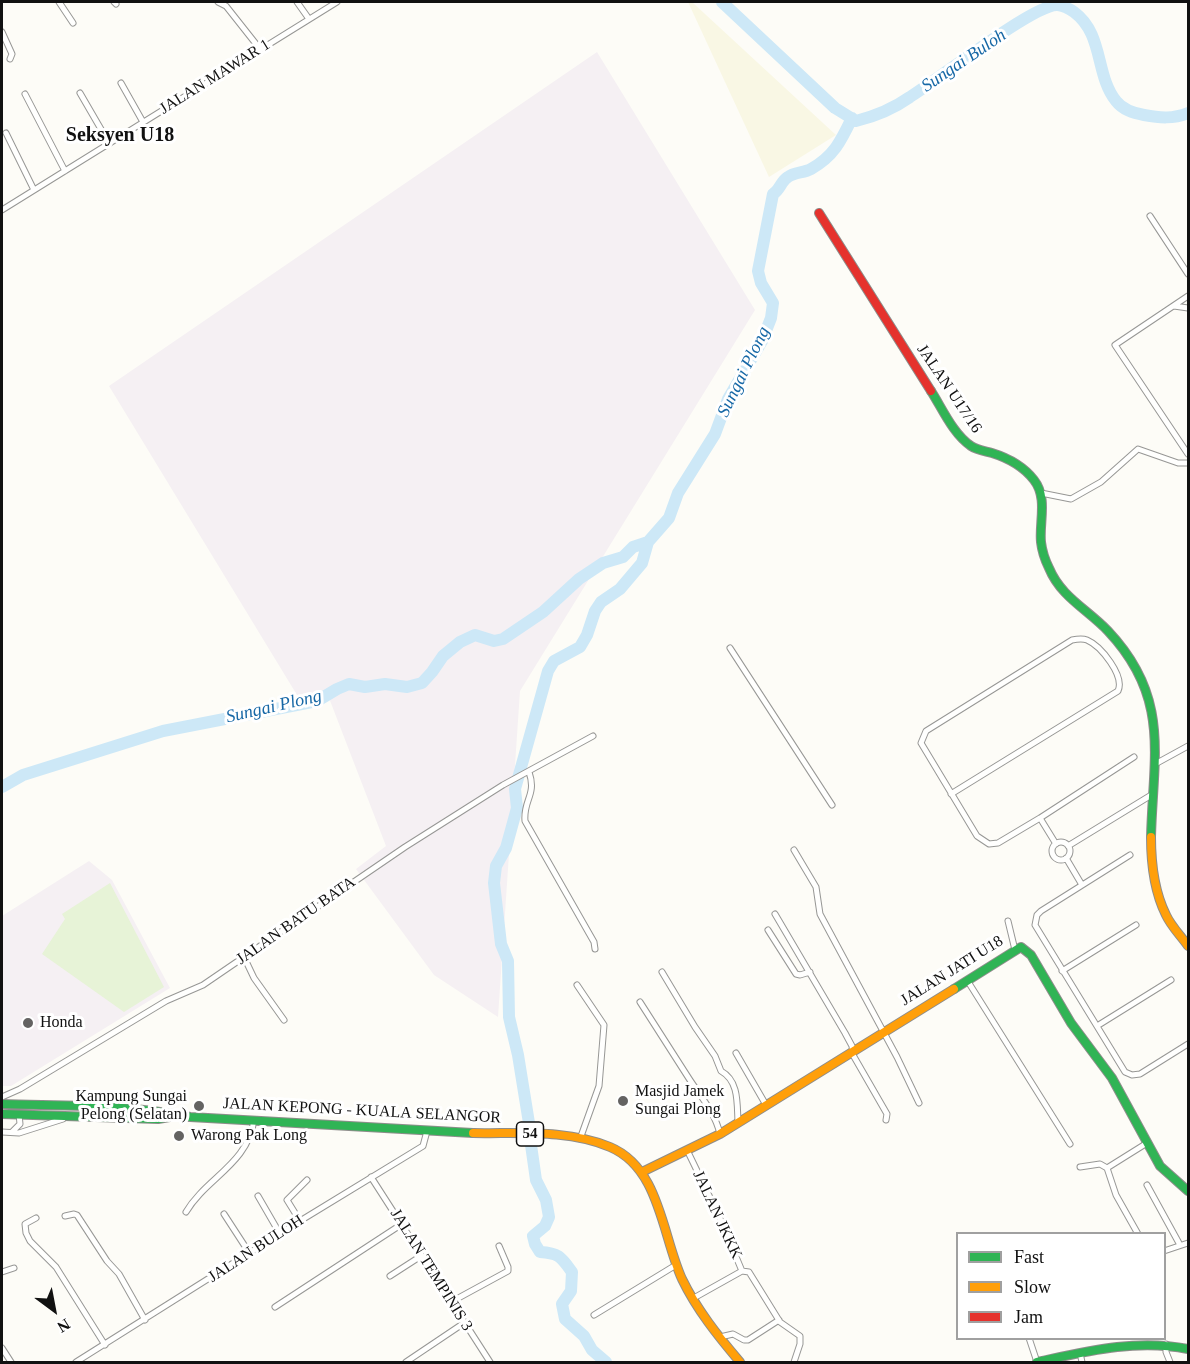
<!DOCTYPE html>
<style>
body{margin:0}
#map{position:relative;width:1190px;height:1364px;overflow:hidden;background:#fdfcf7;font-family:"Times New Roman",serif}
canvas{display:block}
.frame{position:absolute;inset:0;border:3px solid #111;pointer-events:none}
.legend{position:absolute;left:956px;top:1232px;width:210px;height:108px;box-sizing:border-box;background:#fff;border:2px solid #a0a0a0;margin:0;padding:8px 10px;list-style:none;font-size:18px;color:#111}
.legend li{display:flex;align-items:center;gap:12px;height:30px}
.legend b{width:30px;border:2px solid #a0a0a0}
.north{position:absolute;left:24px;top:1280px;width:60px;height:60px;-webkit-text-stroke:4px #fff;paint-order:stroke;rotate:148deg;font-size:16px;font-weight:700;line-height:24px;text-align:center;color:#111}
.north::after{content:'';display:block;margin:auto;width:21px;height:27px;background:#111;clip-path:polygon(50% 0,100% 100%,50% 72%,0 100%)}
</style>
<div id="map">
<canvas width="1190" height="1364"></canvas>
<div class="frame"></div>
<ul class="legend">
<li><b style="height:8px;background:#30b455"></b>Fast</li>
<li><b style="height:8px;background:#ff9f0a"></b>Slow</li>
<li><b style="height:8px;background:#e5322d"></b>Jam</li>
</ul>
<div class="north">N</div>
</div>
<script>
const ctx = document.querySelector('canvas').getContext('2d');
ctx.lineJoin = 'round';
function fill(path, color) {
  ctx.fillStyle = color;
  ctx.fill(path, 'evenodd');
}
function stroke(path, color, width, dash) {
  ctx.strokeStyle = color;
  ctx.lineWidth = width;
  ctx.lineCap = dash ? 'butt' : 'round';
  ctx.setLineDash(dash || []);
  ctx.stroke(path);
}
function drawText(font, color, halo, rows, align = 'center') {
  ctx.font = font + ' "Times New Roman",serif';
  ctx.lineWidth = 6;
  ctx.setLineDash([]);
  ctx.textBaseline = 'middle';
  ctx.strokeStyle = halo;
  ctx.fillStyle = color;
  for (const [text, x, y, turn = 0] of rows) {
    ctx.save();
    ctx.translate(x, y);
    ctx.rotate((+turn || 0) * Math.PI / 180);
    ctx.textAlign = isNaN(turn) ? turn : align;
    if (halo) ctx.strokeText(text, 0, 0);
    ctx.fillText(text, 0, 0);
    ctx.restore();
  }
}
fill(new Path2D(`
 M597,52L755,310L520,691L498,1017L434,975L356,869L386,846L329,698L297,695L109,386Z
 M89,861L112,880L170,988L11,1086H2V916Z`), '#f5f0f3');
fill(new Path2D(`
 M688,2H692L836,135L769,177Z`), '#f9f7e4');
fill(new Path2D(`
 M110,883L164,987L124,1012L42,954L65,919L62,914Z`), '#e7f3d7');
stroke(new Path2D(`
 M722,2L835,108L856,121C876,116 893,109 910,97C936,81 1033,5 1057,5C1062,5 1070,9 1074,12C1104,34 1095,75 1116,101C1123,110 1133,113 1144,115C1160,118 1173,119 1188,113
 M2,787L23,775L163,731L317,701L337,689L349,684L365,687L385,684L407,687L422,683L432,672L443,656L460,642L475,635L494,641L503,639L543,612L579,579L603,563L623,557L633,547L648,542
 M529,1123L518,1055L509,1017L508,961L501,944L494,883L496,866L506,848L517,808L515,789L548,671L554,661L580,647L587,635L595,611L601,602L620,589L642,563L648,542L669,518L678,493L715,434L728,399L762,341L771,318L773,303L761,283L758,271L773,194C780,190 781,181 788,177C794,172 804,173 811,169C834,156 841,141 852,118
 M531,1145L536,1180L546,1200L549,1217L545,1226L533,1236L535,1244L540,1252C559,1253 561,1257 572,1272L571,1291L562,1304L565,1319L584,1336L592,1350L606,1362`), '#cde8f7', 12);
const street = new Path2D(`
 M59,2L73,23
 M114,2L116,4
 M218,2L226,6L260,49
 M297,2L309,19
 M2,32L12,54L10,59
 M121,83L143,122
 M80,93L109,143
 M25,94L65,171
 M6,133L34,190
 M2,210L337,2
 M1150,216L1188,274
 M1188,296L1115,345L1188,454
 M1174,306L1188,308
 M1041,493L1071,499L1101,482L1138,449L1178,463H1188
 M730,648L832,805
 M1157,763L1188,746
 M529,772C537,795 523,800 525,821L594,942L595,949
 M951,794L1118,691C1125,676 1101,646 1087,640C1082,638 1077,639 1072,640L926,731L921,743L977,836L989,844L998,843L1040,818L1134,757
 M1040,818L1056,844
 M1052 851a9 9 0 1 1 18 0a9 9 0 1 1-18 0Z
 M1068,846L1153,794
 M794,850L816,887L820,914L897,1057L919,1103
 M1130,855L1041,911L1037,915L1035,925L1125,1072L1132,1075L1140,1074L1188,1044
 M1066,858L1082,885
 M775,914L845,1033L852,1046L853,1055L887,1114L886,1120
 M1008,921L1015,950
 M768,930L796,974L800,975L810,972
 M244,957L254,978L284,1020
 M1062,971L1136,925
 M662,972L695,1027L715,1056L721,1071C739,1081 737,1103 738,1122
 M967,980L1070,1144
 M577,985L604,1025L599,1086L580,1139
 M640,1002C656,1027 672,1052 688,1077C700,1096 715,1112 720,1134
 M1097,1026L1171,980
 M736,1053L766,1105
 M2,1097L20,1089L166,1001L203,985L405,847L503,785L593,736
 M2,1132L19,1133L63,1119
 M12,1132L20,1124L19,1114
 M687,1150L719,1216L742,1271L749,1272L780,1322L800,1336V1344L794,1362
 M1080,1167L1100,1164L1107,1168L1147,1143
 M1107,1168L1116,1195L1138,1234
 M371,1177L490,1362
 M1147,1185L1180,1245
 M258,1196L280,1234
 M186,1212C206,1178 248,1164 254,1120
 M224,1214L250,1254
 M65,1216L74,1214L77,1215L107,1261L119,1274L145,1320
 M36,1218L25,1224L26,1233L30,1241L56,1267L105,1345
 M300,1221L287,1200L307,1180
 M1164,1251L1188,1243
 M2,1272L14,1268
 M390,1276L421,1256
 M692,1299L742,1271
 M451,1302L508,1271V1267L499,1246
 M275,1307L402,1224
 M594,1315L676,1265
 M720,1337L733,1334L744,1340H748L779,1320
 M1029,1338L1037,1362
 M1166,1344V1352L1170,1362
 M2,1348L11,1362
 M1080,1353L1082,1362
 M76,1362L300,1221L423,1146L427,1131
 M406,1362L464,1323`);
const fast = new Path2D(`
 M931,391C942,408 953,434 971,446C977,450 985,451 992,453C1008,458 1024,467 1034,480C1048,498 1039,522 1041,542C1042,551 1045,560 1049,568C1061,597 1087,609 1108,631C1171,698 1153,756 1151,837
 M954,989L1021,947L1031,955L1071,1023L1112,1078L1160,1166L1188,1191
 M2,1104C64,1106 129,1104 190,1117L473,1133
 M2,1114L158,1119L175,1116
 M1037,1362C1088,1351 1136,1339 1188,1349`);
const slow = new Path2D(`
 M1151,837C1151,864 1154,891 1166,915C1171,926 1181,936 1188,946
 M473,1133C517,1134 568,1129 610,1147C660,1168 662,1235 682,1279C697,1310 718,1336 740,1362
 M642,1172L720,1134L954,989`);
const jam = new Path2D(`
 M819,213L931,391`);
stroke(street, '#979795', 7);
stroke(fast, '#8e8d8b', 10);
stroke(slow, '#8e8d8b', 10);
stroke(jam, '#8e8d8b', 10);
stroke(street, '#fffffe', 5);
stroke(fast, '#30b455', 8);
stroke(slow, '#ff9f0a', 8);
stroke(jam, '#e5322d', 8);
for (const [x, y, r, color] of [
 [28,1023,6,"#646362"],
 [623,1101,6,"#646362"],
 [199,1106,6,"#646362"],
 [179,1136,6,"#646362"]
]) {
  const dot = new Path2D();
  dot.arc(x, y, r, 0, 2 * Math.PI);
  ctx.fillStyle = color;
  ctx.fill(dot);
  stroke(dot, '#fff', 2);
}
for (const [x, y, w] of [
 [530,1134,27]
]) {
  const box = new Path2D();
  box.roundRect(x - w / 2, y - 12, w, 24, 4.5);
  ctx.fillStyle = '#fff';
  ctx.fill(box);
  stroke(box, '#111', 1.5);
}
drawText('bold 15px', '#111', null, [
 ["54",530,1134]
]);
drawText('16px', '#111', '#fff', [
 ["JALAN MAWAR 1",215,77,-32],
 ["JALAN U17/16",949,389,56],
 ["JALAN BATU BATA",296,921,-35],
 ["JALAN JATI U18",952,971,-32],
 ["JALAN KEPONG - KUALA SELANGOR",362,1111,3],
 ["JALAN JKKK",717,1215,65],
 ["JALAN BULOH",256,1249,-33],
 ["JALAN TEMPINIS 3",431,1270,58]
]);
drawText('16px', '#111', '#fff', [
 ["Honda",40,1023],
 ["Masjid Jamek",635,1092],
 ["Sungai Plong",635,1110],
 ["Kampung Sungai",187,1097,"right"],
 ["Pelong (Selatan)",187,1115,"right"],
 ["Warong Pak Long",191,1136]
], 'left');
drawText('italic 18px', '#1768a6', '#fff', [
 ["Sungai Buloh",964,61,-34],
 ["Sungai Plong",744,372,-64],
 ["Sungai Plong",274,707,-13]
]);
drawText('bold 20px', '#111', '#fff', [
 ["Seksyen U18",120,136]
]);
</script>
